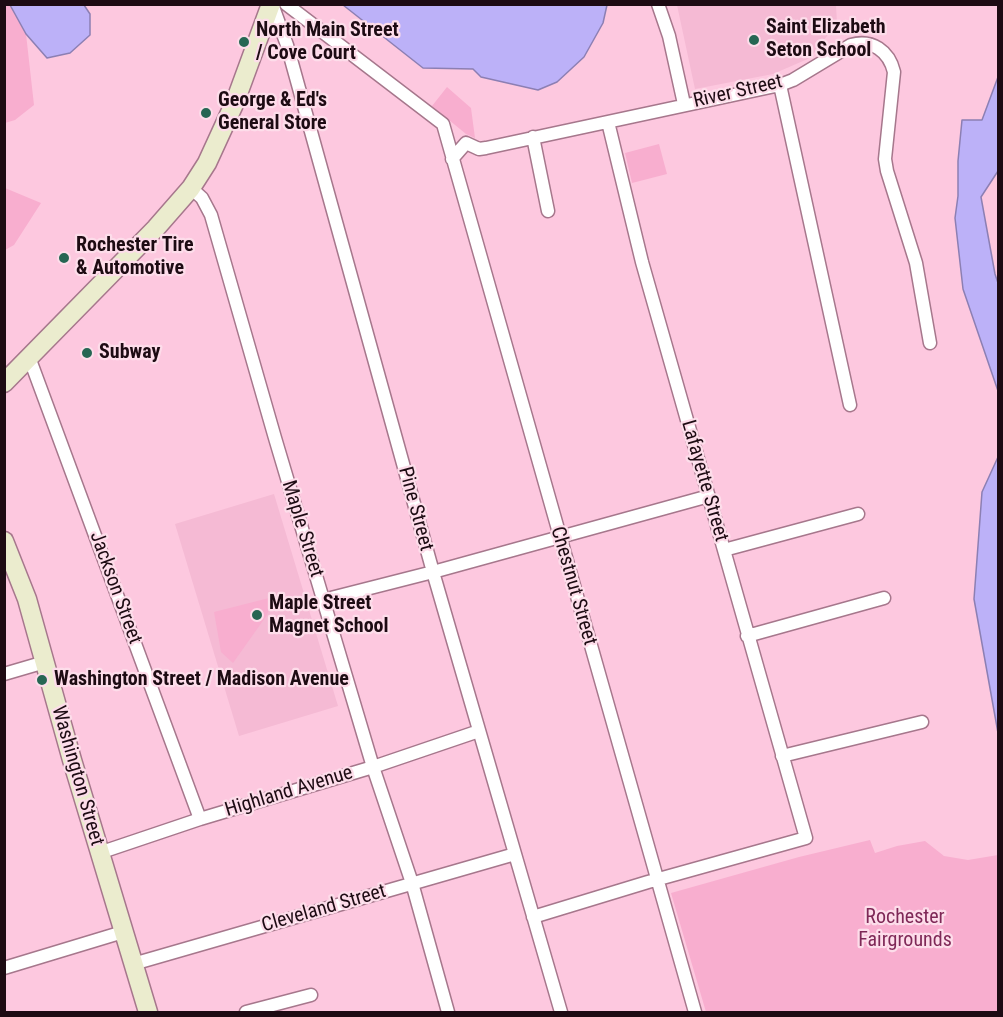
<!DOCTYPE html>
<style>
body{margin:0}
#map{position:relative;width:1003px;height:1017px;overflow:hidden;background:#fdc8df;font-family:"Roboto Condensed",sans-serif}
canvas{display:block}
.frame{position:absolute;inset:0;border:6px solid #1d0b13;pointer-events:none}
</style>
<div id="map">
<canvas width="1003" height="1017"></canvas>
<div class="frame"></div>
</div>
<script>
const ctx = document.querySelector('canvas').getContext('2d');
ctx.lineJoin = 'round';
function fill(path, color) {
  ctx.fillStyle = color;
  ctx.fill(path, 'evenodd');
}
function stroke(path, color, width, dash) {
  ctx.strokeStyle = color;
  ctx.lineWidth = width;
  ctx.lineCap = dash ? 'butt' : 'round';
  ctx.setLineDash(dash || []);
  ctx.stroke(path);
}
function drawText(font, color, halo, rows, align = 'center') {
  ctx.font = font + ' "Roboto Condensed",sans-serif';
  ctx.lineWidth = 4.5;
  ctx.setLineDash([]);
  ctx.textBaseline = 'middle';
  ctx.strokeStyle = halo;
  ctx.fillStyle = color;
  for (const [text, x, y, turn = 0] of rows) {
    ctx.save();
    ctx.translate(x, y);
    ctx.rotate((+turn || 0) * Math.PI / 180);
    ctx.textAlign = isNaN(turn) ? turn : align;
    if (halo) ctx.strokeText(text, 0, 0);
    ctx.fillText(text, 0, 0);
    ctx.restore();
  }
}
fill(new Path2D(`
 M677,5H836L837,23L810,58L773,74L695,89Z
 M274,494L338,706L239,736L175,524Z`), '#f5bad4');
fill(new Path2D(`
 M10,4L26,34L34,105L15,120L5,123L4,5Z
 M447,87L471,108L475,138L466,134L432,106Z
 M659,144L667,174L632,183L625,153Z
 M5,188L41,203L14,245L5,250Z
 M273,597L267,615L233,663L221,652L214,612Z
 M870,840L875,853L897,846L925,841L944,856L968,860L998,855V1012H706L671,893L799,857Z`), '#f8aecf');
const water = new Path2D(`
 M10,5H84L90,14V35L70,53L47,58L26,34Z
 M343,5H607L603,23L584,57L557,82L538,90L481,77L473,69L423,68Z
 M998,77V171L981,197L995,274L998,283V391L963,289L955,218L958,196V161L962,120H982Z
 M998,457V733L974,599L982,492Z`);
fill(water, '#bcb1f8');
stroke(water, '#8c7fb3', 1.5);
const minor = new Path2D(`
 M272,4L287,45L433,572L561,1012
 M286,4L443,124L695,1012
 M658,4L669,36L684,104
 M780,85L850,405
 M533,137L548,211
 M452,159L466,143L479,149L486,148L780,85L793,80L851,45C872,39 889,51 894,72L885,159L887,171L916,263L930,343
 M191,188L202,198L211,215L275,438L373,767L412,883L448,1012
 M29,357L200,819
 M724,550L858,514
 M323,600L433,572L709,496
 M747,636L884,598
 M4,674L45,662
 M782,756L922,722
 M99,853L200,819L373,767L479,731
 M533,917L648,882L806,838L642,262L608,122
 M133,964L515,854
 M4,968L123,932
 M246,1012L311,995`);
const secondary = new Path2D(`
 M4,383L156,228L191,188L207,163L235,102L271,4
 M4,541L27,599L72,760L148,1012`);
stroke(minor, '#a6778c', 15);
stroke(secondary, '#a6778c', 21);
stroke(minor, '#fff', 12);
stroke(secondary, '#ebecce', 18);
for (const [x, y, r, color] of [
 [754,40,6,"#266653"],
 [244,42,6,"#266653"],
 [206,113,6,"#266653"],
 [64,258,6,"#266653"],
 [87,353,6,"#266653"],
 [257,615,6,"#266653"],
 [42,680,6,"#266653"]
]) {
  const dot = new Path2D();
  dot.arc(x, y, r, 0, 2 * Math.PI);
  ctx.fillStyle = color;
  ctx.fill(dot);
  stroke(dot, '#fdddea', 2);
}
drawText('bold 20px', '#1d0b13', '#fdddea', [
 ["Saint Elizabeth",766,28],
 ["Seton School",766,51],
 ["North Main Street",256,31],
 ["/ Cove Court",256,54],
 ["George & Ed's",218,101],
 ["General Store",218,124],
 ["Rochester Tire",76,246],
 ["& Automotive",76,269],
 ["Subway",99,353],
 ["Maple Street",269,604],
 ["Magnet School",269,627],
 ["Washington Street / Madison Avenue",54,680]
], 'left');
drawText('20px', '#1d0b13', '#fdddea', [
 ["River Street",738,92,-13],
 ["Lafayette Street",704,481,74],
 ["Pine Street",415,509,75],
 ["Maple Street",302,529,73],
 ["Chestnut Street",573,586,74],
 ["Jackson Street",115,588,70],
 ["Washington Street",77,776,74],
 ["Highland Avenue",289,792,-17],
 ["Cleveland Street",324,909,-16]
]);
drawText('20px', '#7f2857', '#fdddea', [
 ["Rochester",905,918],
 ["Fairgrounds",905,941]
]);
</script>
